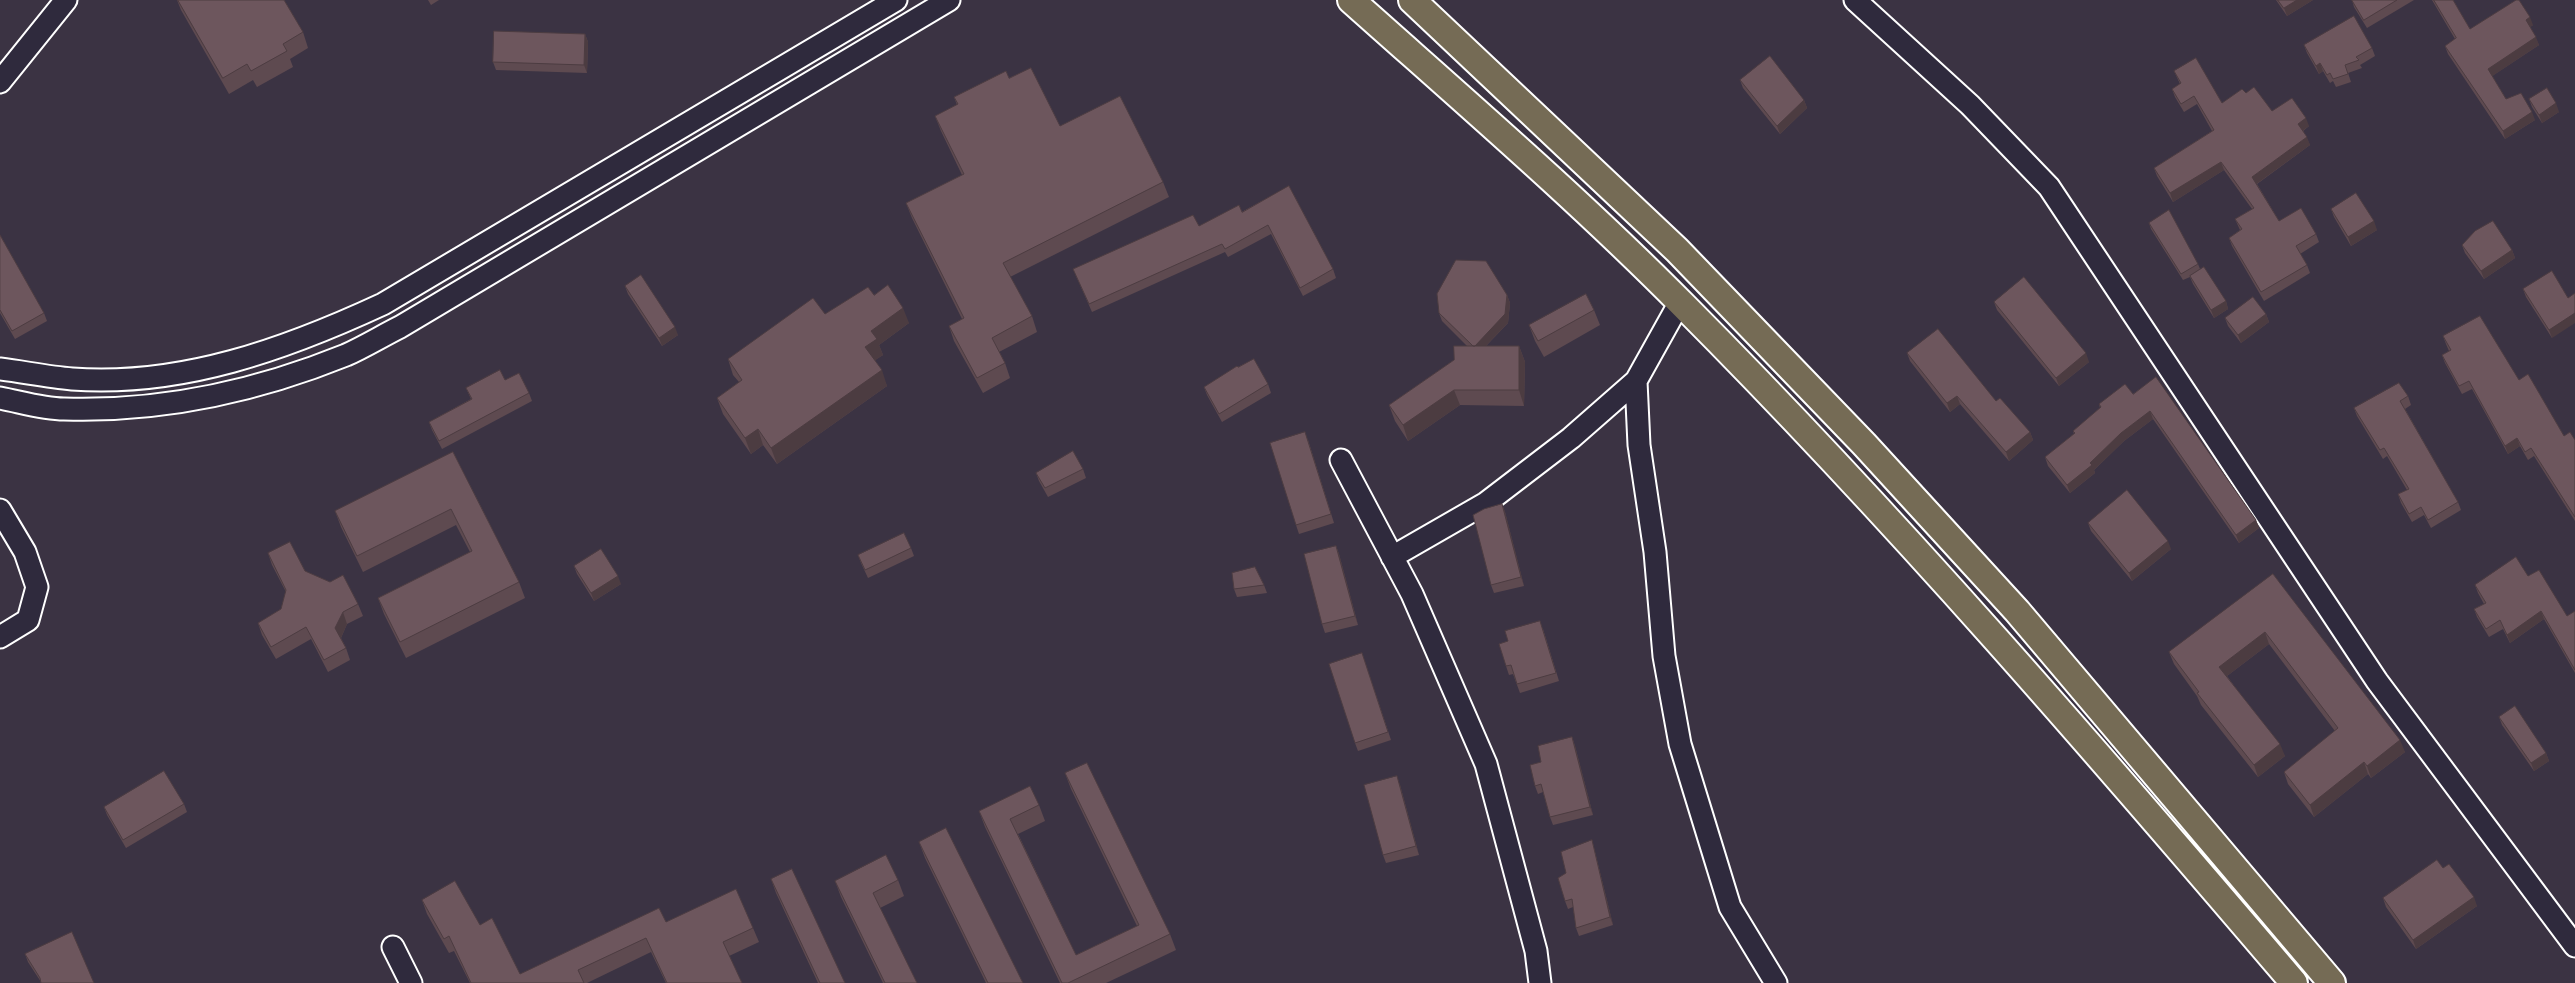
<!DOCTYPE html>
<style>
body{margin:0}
canvas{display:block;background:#3b3343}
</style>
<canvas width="2575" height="983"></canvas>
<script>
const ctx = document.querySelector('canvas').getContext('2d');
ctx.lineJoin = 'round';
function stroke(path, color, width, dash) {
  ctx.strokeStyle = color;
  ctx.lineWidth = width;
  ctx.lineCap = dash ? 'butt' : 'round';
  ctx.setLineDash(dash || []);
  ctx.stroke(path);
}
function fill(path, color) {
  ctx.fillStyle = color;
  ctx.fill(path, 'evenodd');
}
const minor = new Path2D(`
 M1855,0L1970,105L2049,187L2377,681L2575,946
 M0,82L66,0
 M1680,302L1636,381L1639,445L1655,552L1664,656L1680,744L1730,907L1776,983
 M0,369C24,372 48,377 72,379C181,387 286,349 383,304L896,0
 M0,398C21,402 43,409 64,409C160,412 257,391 346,355C364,347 382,336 400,327L949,0
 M1341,460L1412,594L1486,764L1536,951L1540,983
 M0,510L25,552L37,587L28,620L0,637
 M1392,557L1486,503L1571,438L1636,381
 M393,947L411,983`);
const major = new Path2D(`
 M1351,0C1463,100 1578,199 1684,306C1898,521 2097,752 2294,983
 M1412,0L1677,250L1864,444L2017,611L2332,983`);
stroke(minor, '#fff', 25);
stroke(major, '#fff', 30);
stroke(minor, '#2f2a3d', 21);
stroke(major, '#756b55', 26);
fill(new Path2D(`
 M177,0H284L303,32L308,48L290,59L293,67L257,87L253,80L229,94L181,10Z
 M428,0H439L431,5Z
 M2276,0H2313L2287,16Z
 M2352,0H2414L2367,28L2354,7Z
 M2432,0H2453L2470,29L2533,25L2530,27L2539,45L2492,76L2506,99L2535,120L2505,139L2448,54L2445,46L2455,39Z
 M585,34L588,42L587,73L496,70L493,62Z
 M2304,45L2372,48L2375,56L2360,65L2362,68L2348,73L2351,82L2336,87L2333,81L2330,83L2323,71L2319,74L2307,53Z
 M2174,71L2222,103L2272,111L2309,126L2303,131L2310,145L2257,184L2279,221L2316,234L2319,242L2300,254L2307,265L2310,273L2264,301L2232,246L2229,238L2240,230L2235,219L2252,209L2224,170L2173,202L2157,176L2154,168L2212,131L2197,104L2184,112L2175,97L2172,89L2180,84Z
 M1009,78L1060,126L1163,182L1169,197L1010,277L1032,316L1037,332L999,352L1005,363L1010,378L983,393L954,341L949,326L962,319L912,218L906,203L962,175L941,131L935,116L957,105L954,97Z
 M1740,80L1804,100L1807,108L1780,134L1743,88Z
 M2529,99L2559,112L2542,123L2532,107Z
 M1289,186L1333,269L1336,278L1303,296L1271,234L1228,257L1225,252L1092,312L1073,269L1242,212Z
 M2331,209L2377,230L2351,246L2334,217Z
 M2149,223L2198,264L2200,269L2226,301L2228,309L2214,318L2193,284L2190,277L2183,280L2151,229Z
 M0,235L44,313L47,321L15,339L0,313Z
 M2462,245L2512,250L2515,258L2484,279L2465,253Z
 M2552,271V338L2526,297L2523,289Z
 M625,286L678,335L662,346L628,294Z
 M874,295L909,323L879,345L883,355L875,360L887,386L777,464L763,445L751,454L723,414L717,398L739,382L733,375L728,359L825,314Z
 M1507,295L1510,303L1508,323L1486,346H1519L1525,362L1524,406L1460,405L1408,441L1395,421L1389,405L1454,360L1467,346L1442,321L1439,313Z
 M1994,302L2089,362L2059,386L1997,310Z
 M1594,310L1600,325L1544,357L1535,341L1529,325Z
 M2266,314L2269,322L2241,343L2228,326L2225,318Z
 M2443,336L2519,380L2564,436L2575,440V521L2534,456L2528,460L2520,446L2508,454L2472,389L2462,394L2445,363L2442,355L2449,351L2446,344Z
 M1907,353L1996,401L2030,432L2033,440L2009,461L1960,404L1950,412L1910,361Z
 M1238,367L1268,384L1271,393L1222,422L1207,395L1204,387Z
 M505,380L529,393L532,401L442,449L432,430L429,422L471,399L466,388Z
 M2133,394L2256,520L2259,528L2239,543L2153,419L2124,441L2094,470L2095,473L2070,493L2048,466L2045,457L2074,434L2073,431L2100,408L2099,404Z
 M2408,396L2411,405L2405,409L2458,502L2461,510L2431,528L2424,515L2412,522L2401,503L2398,494L2407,490L2387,456L2383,459L2357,416L2354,408Z
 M1308,440L1334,523L1299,534L1296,525Z
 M453,452L519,582L525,598L406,658L384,614L378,598L470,552L456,525L363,572L341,527L335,511Z
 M1083,469L1086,478L1048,497L1039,481L1036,473Z
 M1502,504L1505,512L1524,586L1494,593L1491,585Z
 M2088,523L2171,549L2132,581L2091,531Z
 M1336,546L1339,554L1358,625L1325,633L1322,624Z
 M911,548L914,556L868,578L861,563L858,555Z
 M268,553L305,571L358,604L363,616L347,624L341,638L346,648L350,660L328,672L311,639L276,659L262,635L258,623L281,609L286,592L272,565Z
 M574,566L621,584L594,601L577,574Z
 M2273,574L2405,752L2371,778L2368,774L2314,817L2288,784L2284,772L2335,731L2269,644L2227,676L2285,756L2258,777L2201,705L2197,696L2174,664L2169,652Z
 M1264,585L1267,593L1237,597L1234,589Z
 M2475,585L2567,616L2575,611V673L2544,619L2510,643L2503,629L2489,637L2477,617L2474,609L2484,604L2478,593Z
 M1543,629L1559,681L1520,693L1513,674L1509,675L1506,666Z
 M1362,653L1391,740L1358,751L1355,743Z
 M2499,717L2546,753L2549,761L2534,771L2502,725Z
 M1572,737L1575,746L1593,815L1553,825L1550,817L1543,792L1538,794L1535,786L1541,762Z
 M1065,773L1170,934L1176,950L1106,983H1060L985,827L979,811L1039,805L1045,821L1018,834L1076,955L1137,926L1071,789Z
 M1400,785L1419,855L1386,863L1383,855Z
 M184,804L187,812L126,848L107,815L104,807Z
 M1592,840L1594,848L1613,925L1579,936L1576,928L1573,907L1568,909L1565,901L1566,873Z
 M919,842L1023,983H986L925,858Z
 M2443,868L2477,906L2416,949L2386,907L2383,898Z
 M771,879L845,983H818L776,893Z
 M898,880L904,896L880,908L917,983H883L841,897L835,881Z
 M422,900L480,925L520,974L666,922L753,928L759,942L729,956L742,983H666L651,952L587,983H470L454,951L449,953L427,914Z
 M72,932L41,982L28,962L25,954Z`), '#5e4a50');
fill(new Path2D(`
 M2297,0H2313L2287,16L2284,8Z
 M2530,17L2533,25L2529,28L2526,20Z
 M585,34L588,42L587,73L584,65Z
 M2536,37L2539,45L2491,77L2488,69Z
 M2320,63L2323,71L2319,74L2316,66Z
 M1804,100L1807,108L1780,134L1777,126Z
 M2556,103L2559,112L2542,123L2539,115Z
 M2532,112L2535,120L2505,139L2503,131Z
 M2306,118L2309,126L2301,132L2298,124Z
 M2307,137L2310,145L2255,185L2252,177Z
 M2221,162L2224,170L2173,202L2170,193Z
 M2374,221L2377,230L2351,246L2348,237Z
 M2512,250L2515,258L2484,279L2481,271Z
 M1507,295L1510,303L1508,323L1477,355L1474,347Z
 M2226,301L2228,309L2214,318L2211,310Z
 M903,308L909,323L879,345L883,355L871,363L865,347L871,331Z
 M2575,313V323L2552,338L2549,330Z
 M2266,314L2269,322L2241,343L2238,335Z
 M675,327L678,335L662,346L659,338Z
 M1519,346L1525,362L1524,406L1519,390Z
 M2086,353L2089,362L2059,386L2056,378Z
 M882,370L887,386L777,464L771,448Z
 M1454,390L1460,405L1408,441L1403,425Z
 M1957,396L1960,404L1950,412L1947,403Z
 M2150,411L2153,419L2124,441L2094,470L2095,473L2070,493L2067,485L2121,433Z
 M758,429L763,445L751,454L745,438Z
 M2030,432L2033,440L2009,461L2006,452Z
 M2517,438L2520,446L2508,454L2505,446Z
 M1502,504L1505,512L1524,586L1521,577Z
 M2256,520L2259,528L2239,543L2236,535Z
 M2168,541L2171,549L2132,581L2129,573Z
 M1336,546L1339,554L1358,625L1355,616Z
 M618,576L621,584L594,601L591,593Z
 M2541,611L2544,619L2510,643L2507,635Z
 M343,612L347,624L340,640L335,628Z
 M2265,632L2269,644L2223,679L2219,667Z
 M1572,737L1575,746L1593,815L1590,807Z
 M2400,740L2405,752L2371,778L2367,766Z
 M2280,744L2285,756L2258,777L2254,765Z
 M2546,753L2549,761L2534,771L2531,763Z
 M2364,762L2368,774L2314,817L2310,805Z
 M1397,776L1400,785L1419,855L1416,846Z
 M1592,840L1594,848L1613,925L1610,917Z
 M2474,897L2477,906L2416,949L2413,940Z`), '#4c3c41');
const building = new Path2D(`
 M178,0H284L303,32L283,44L287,51L251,71L247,64L223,78Z
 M2278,0H2297L2284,8Z
 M2352,0H2397L2364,20Z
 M2434,0H2453L2470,29L2516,0H2519L2530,17L2526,20L2536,37L2488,69L2506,99L2521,93L2532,112L2503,131L2445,46L2456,38Z
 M2354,16L2372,48L2356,57L2359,60L2345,65L2348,74L2333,79L2330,73L2327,75L2320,63L2316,66L2304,45Z
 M494,31L585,34L584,65L493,62Z
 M1770,56L1804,100L1777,126L1740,80Z
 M2196,58L2222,103L2242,89L2246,93L2254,87L2272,111L2292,98L2306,118L2298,124L2307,137L2252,177L2279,221L2301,208L2316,234L2296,246L2307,265L2261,292L2229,238L2242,229L2235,219L2254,208L2221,162L2170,193L2154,168L2214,130L2194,96L2181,104L2172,89L2181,83L2174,71Z
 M1031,68L1060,126L1120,96L1163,182L1003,263L1032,316L992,338L1005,363L977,378L949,326L964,318L906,203L964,174L935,116L958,104L954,97L1006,71L1009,78Z
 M2547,88L2556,103L2539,115L2529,99Z
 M1289,186L1333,269L1300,288L1268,225L1225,249L1222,244L1089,304L1073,269L1193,215L1199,226L1239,205L1242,212Z
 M2356,193L2374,221L2348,237L2331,209Z
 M2169,210L2198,264L2181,274L2149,223Z
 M2493,221L2512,250L2481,271L2462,245L2475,231Z
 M0,235L44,313L12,331L0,310Z
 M1456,260L1486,261L1507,295L1505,314L1475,346H1473L1439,313L1437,294Z
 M2204,267L2226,301L2211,310L2190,276Z
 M2552,271L2568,298L2575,293V313L2549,330L2523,289Z
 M641,275L675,327L659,338L625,286Z
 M2024,277L2086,353L2056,378L1994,302Z
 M888,285L903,308L871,331L877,339L865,347L882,370L771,448L758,429L745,438L717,398L742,380L728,359L813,298L825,314L868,287L874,295Z
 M1586,294L1594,310L1538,341L1529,325Z
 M2253,297L2266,314L2238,335L2225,318Z
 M2480,316L2519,380L2528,374L2564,436L2570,432L2575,440V517L2531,448L2525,452L2517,438L2505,446L2469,381L2459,386L2442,355L2451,350L2443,336Z
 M1938,329L1996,401L2000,398L2030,432L2006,452L1957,396L1947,403L1907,353Z
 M1454,346H1519V390H1454L1403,425L1389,405L1454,360Z
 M1254,359L1268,384L1219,414L1204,387L1237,366L1238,367Z
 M500,370L505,380L519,373L529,393L439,441L429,422L472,399L466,388Z
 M2156,377L2256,520L2236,535L2150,411L2121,433L2090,463L2092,465L2067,485L2045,457L2075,433L2073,431L2101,407L2099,404L2125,384L2133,394Z
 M2399,383L2408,396L2400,401L2458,502L2428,520L2421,507L2409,514L2398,494L2409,489L2384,448L2380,450L2354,408Z
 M1305,432L1331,514L1296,525L1270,443Z
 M1073,451L1083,469L1045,488L1036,473Z
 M453,452L519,582L400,642L378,598L472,551L451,509L357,556L335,511Z
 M2127,490L2168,541L2129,573L2088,523Z
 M1502,504L1521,577L1491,585L1473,515L1484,509Z
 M904,533L911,548L865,570L858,555Z
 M290,542L305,571L330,582L343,575L358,604L343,612L335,628L346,648L324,660L306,627L271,647L258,623L281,609L286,590L268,553Z
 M1336,546L1355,616L1322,624L1304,554Z
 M601,549L618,576L591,593L574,566Z
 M2516,557L2528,576L2539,570L2567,616L2575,611V670L2541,611L2507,635L2500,620L2486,629L2474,609L2486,603L2475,585Z
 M1255,567L1264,585L1234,589L1232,573Z
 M2273,574L2400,740L2367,766L2364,762L2310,805L2284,772L2338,728L2265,632L2219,667L2280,744L2254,765L2197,693L2199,692L2169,652Z
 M1540,621L1556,673L1517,684L1511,665L1506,666L1499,644L1508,641L1505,631Z
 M1362,653L1388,732L1355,743L1329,664Z
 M2515,706L2546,753L2531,763L2499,717Z
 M1572,737L1590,807L1550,817L1541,784L1535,786L1530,765L1541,762L1538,746Z
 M1087,763L1170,934L1068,983H1062L979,811L1030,786L1039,805L1010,819L1076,955L1139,925L1065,773Z
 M164,771L184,804L123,840L104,807Z
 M1397,776L1416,846L1383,855L1364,785Z
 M946,828L1023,983H988L919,842Z
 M1592,840L1610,917L1576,928L1572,899L1565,901L1558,878L1566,873L1561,852Z
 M886,855L898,880L873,893L917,983H885L835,881Z
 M2437,860L2443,868L2449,864L2474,897L2413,940L2383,898Z
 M792,869L845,983H820L771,879Z
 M455,881L480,925L492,918L520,974L659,908L666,922L736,889L753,928L723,942L742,983H667L646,938L578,970L584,983H471L449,936L444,939L422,900Z
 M72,932L94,983H41L40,978L25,954Z`);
fill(building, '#6d565d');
stroke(building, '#4c3c41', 1);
</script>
